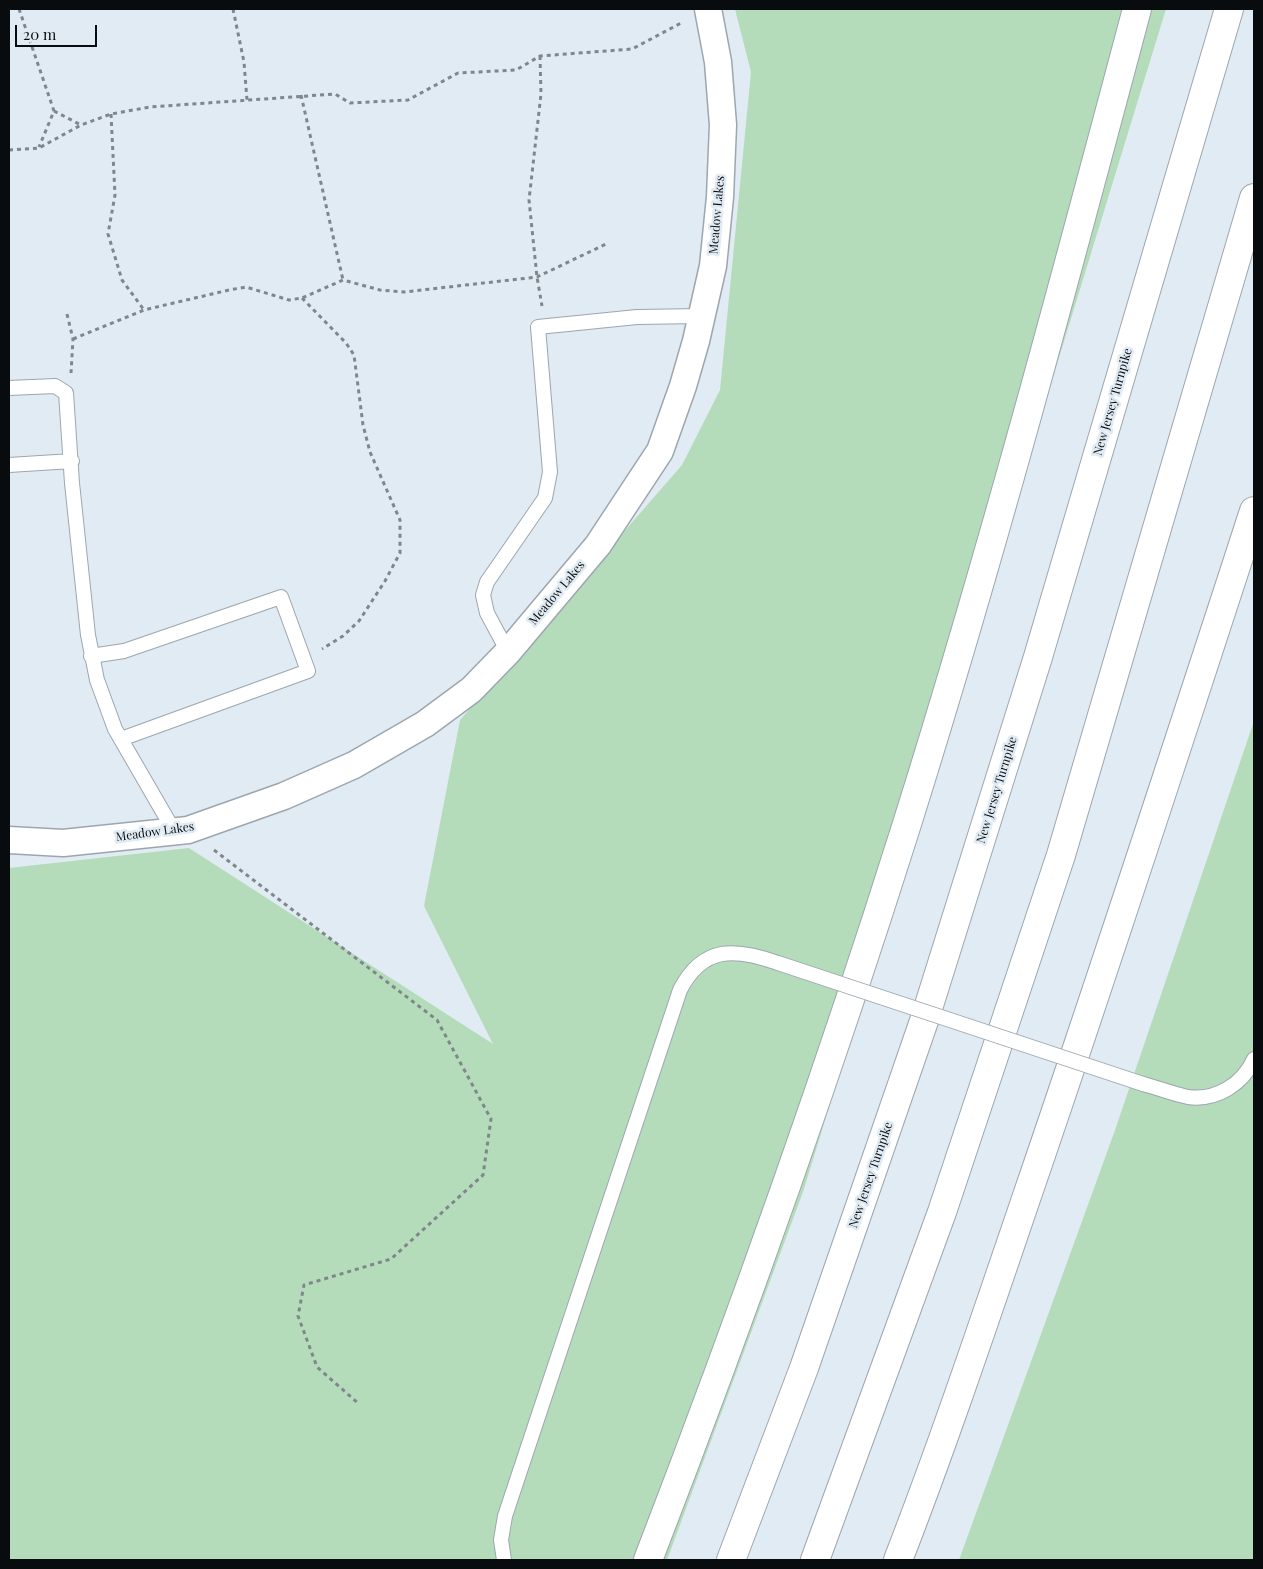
<!DOCTYPE html>
<style>
body{margin:0}
#map{position:relative;width:1263px;height:1569px;overflow:hidden;background:#e1ebf3;font-family:"Playfair Display",serif}
canvas{display:block}
.frame{position:absolute;inset:0;border:10px solid #090c0f;pointer-events:none}
.scale{position:absolute;left:15px;top:25px;width:82px;height:22px;box-sizing:border-box;border:2px solid #090c0f;border-top:0;padding-left:6px;font-size:15px;line-height:18px;white-space:nowrap;color:#090c0f;-webkit-text-stroke:4px #e1ebf3;paint-order:stroke}
</style>
<div id="map">
<canvas width="1263" height="1569"></canvas>
<div class="frame"></div>
<div class="scale">20 m</div>
</div>
<script>
const ctx = document.querySelector('canvas').getContext('2d');
ctx.lineJoin = 'round';
function fill(path, color) {
  ctx.fillStyle = color;
  ctx.fill(path, 'evenodd');
}
function stroke(path, color, width, dash) {
  ctx.strokeStyle = color;
  ctx.lineWidth = width;
  ctx.lineCap = dash ? 'butt' : 'round';
  ctx.setLineDash(dash || []);
  ctx.stroke(path);
}
function drawText(font, color, halo, rows, align = 'center') {
  ctx.font = font + ' "Playfair Display",serif';
  ctx.lineWidth = 5;
  ctx.setLineDash([]);
  ctx.textBaseline = 'middle';
  ctx.strokeStyle = halo;
  ctx.fillStyle = color;
  for (const [text, x, y, turn = 0] of rows) {
    ctx.save();
    ctx.translate(x, y);
    ctx.rotate((+turn || 0) * Math.PI / 180);
    ctx.textAlign = isNaN(turn) ? turn : align;
    if (halo) ctx.strokeText(text, 0, 0);
    ctx.fillText(text, 0, 0);
    ctx.restore();
  }
}
fill(new Path2D(`
 M735,9H1166L803,1192L667,1560H9V868L189,848L493,1044L424,906L460,720L682,465L720,390L751,72Z
 M1254,721V1560H959L1114,1133Z`), '#b4dcba');
const service = new Path2D(`
 M9,388L55,386L66,393L72,483L88,635L97,680L115,729L174,831
 M9,465L72,461
 M508,652L487,613L483,595L487,582L545,498L550,472L538,327L637,317L700,316
 M91,656L124,651L281,597L308,671L121,739
 M1143,1084C1158,1088 1173,1094 1188,1097C1216,1101 1243,1084 1254,1059
 M504,1560L501,1540L505,1516L680,990C703,945 736,948 778,963`);
const minor = new Path2D(`
 M9,840L63,843L188,830L284,796L354,765L425,724L471,690L508,652L598,545L660,451L683,386L696,341L713,266L720,197L723,125L718,62L708,9`);
const motorway = new Path2D(`
 M648,1560C741,1319 828,1074 906,827C991,557 1064,283 1137,9
 M731,1560L804,1368L925,1018L1038,657L1229,9
 M815,1560L942,1212L1061,855L1254,198
 M898,1560C945,1439 986,1316 1028,1193C1106,966 1180,738 1254,511`);
stroke(service, '#9da6ae', 16);
stroke(minor, '#9da6ae', 29);
stroke(motorway, '#9da6ae', 30);
stroke(new Path2D(`
 M19,9L54,111L39,147
 M233,9L244,62L247,100
 M540,56L541,94L529,200L537,277L542,306
 M301,95L343,280
 M54,111L81,125
 M111,114L115,195L108,234L122,280L144,310
 M9,150L39,148L81,125L111,114L150,107L335,94L350,103L408,100L458,73L516,70L540,56L632,49L683,22
 M302,298L346,343L354,355L363,425L370,452L400,520V553L385,581L359,621L343,636L322,649
 M67,314L73,339L71,373
 M73,339L144,310L229,290L246,287L289,300L302,298L343,280L380,290L404,292L537,277L606,244
 M214,850L437,1020L491,1119L483,1175L391,1259L304,1285L298,1316L317,1367L359,1404`), '#80868c', 3, [4, 4]);
stroke(service, '#fff', 14);
stroke(minor, '#fff', 26);
stroke(motorway, '#fff', 28);
const serviceBridge = new Path2D(`
 M778,963L1143,1084`);
stroke(serviceBridge, '#9da6ae', 16, []);
stroke(serviceBridge, '#fff', 14);
drawText('12px', '#090c0f', '#e1ebf3', [
 ["Meadow Lakes",717,215,-85],
 ["New Jersey Turnpike",1113,402,-74],
 ["Meadow Lakes",557,593,-50],
 ["New Jersey Turnpike",997,790,-73],
 ["Meadow Lakes",155,832,-8],
 ["New Jersey Turnpike",871,1175,-71]
]);
</script>
